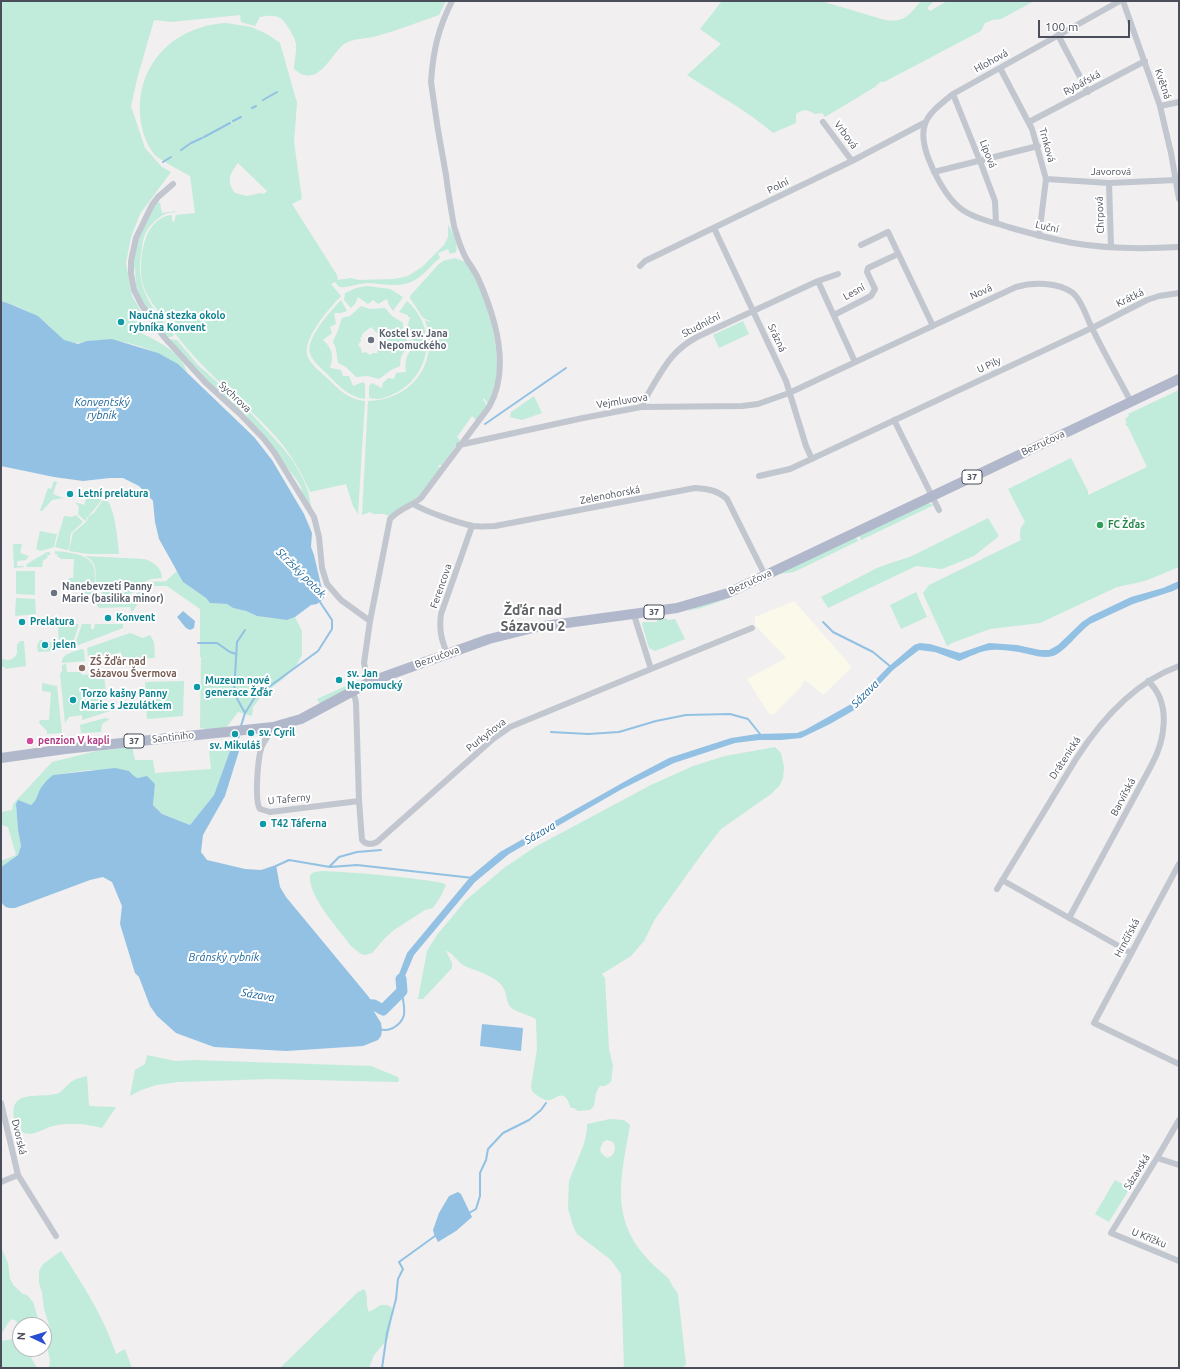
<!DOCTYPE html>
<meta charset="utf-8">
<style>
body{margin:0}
#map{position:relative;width:1180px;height:1369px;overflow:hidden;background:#f1efef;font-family:Ubuntu,sans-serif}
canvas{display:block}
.frame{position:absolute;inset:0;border:2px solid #494e5a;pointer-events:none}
.north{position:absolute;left:12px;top:1317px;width:40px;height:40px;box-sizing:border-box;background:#fff;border:1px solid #b6b8bd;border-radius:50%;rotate:274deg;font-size:11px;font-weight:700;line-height:16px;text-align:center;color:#494e5a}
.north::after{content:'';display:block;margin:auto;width:14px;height:18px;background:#2a4ed0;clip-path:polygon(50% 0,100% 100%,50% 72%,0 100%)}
.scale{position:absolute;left:1038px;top:20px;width:92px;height:18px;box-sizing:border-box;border:2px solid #494e5a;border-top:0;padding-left:5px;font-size:12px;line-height:14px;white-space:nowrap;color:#494e5a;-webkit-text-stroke:3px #fff;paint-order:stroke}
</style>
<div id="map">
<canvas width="1180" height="1369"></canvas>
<div class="frame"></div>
<div class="north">N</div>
<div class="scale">100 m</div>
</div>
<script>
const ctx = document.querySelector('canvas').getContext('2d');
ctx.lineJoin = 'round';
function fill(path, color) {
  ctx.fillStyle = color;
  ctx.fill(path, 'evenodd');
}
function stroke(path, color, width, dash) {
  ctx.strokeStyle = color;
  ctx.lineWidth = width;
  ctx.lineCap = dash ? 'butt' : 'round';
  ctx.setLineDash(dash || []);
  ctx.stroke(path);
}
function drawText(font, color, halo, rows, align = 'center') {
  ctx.font = font + ' Ubuntu,sans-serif';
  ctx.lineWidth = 4;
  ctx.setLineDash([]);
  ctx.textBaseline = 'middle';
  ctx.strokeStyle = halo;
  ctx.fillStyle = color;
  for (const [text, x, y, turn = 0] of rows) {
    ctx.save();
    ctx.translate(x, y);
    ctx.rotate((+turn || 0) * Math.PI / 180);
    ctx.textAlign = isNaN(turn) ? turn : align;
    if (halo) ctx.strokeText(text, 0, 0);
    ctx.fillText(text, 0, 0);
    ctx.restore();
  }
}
fill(new Path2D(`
 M794,601L852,667L823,695L805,680L800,688L773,715L769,714L747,679L786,658L755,625V617Z`), '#faf9ea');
fill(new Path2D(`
 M1,1H446L439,15C418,22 398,30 377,36C367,39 353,38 344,44C330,55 318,90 294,69C294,61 297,52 296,44C295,38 292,35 290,30C281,15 277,14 260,17L255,26L241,22L240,15L171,22L154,20L137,79L131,106L145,148L162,167L171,172L140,214L131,237L126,263L132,296L143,315L135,324L137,331C155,340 183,352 187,373C166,354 130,339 101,340C89,340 77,346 65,341C59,337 53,329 47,324C34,313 18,306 1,301Z
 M722,1H821L885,20C905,23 909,15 921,1H934L927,8L930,11L947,1H1034L1001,19L992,20L985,23L981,31L884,82H880L875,87L825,117L822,113L814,114C808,109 803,109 796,114V123L773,133C747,110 715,94 687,75L721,44L700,29Z
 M226,23L251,27L267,34L280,43L297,103L294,142L302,199L292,204L337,275L338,280L351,278L359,280L395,279L408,276L422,267L444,245L448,237V225L449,226C453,234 459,243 456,252L450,254L448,249L438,253L440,258C433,263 428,270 422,275C404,290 389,284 369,283C359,283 349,288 339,287L335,282L331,284L341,296C329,309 301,339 308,357C311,365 322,373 329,380C339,390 350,400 365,401L358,514L353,506L346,484L310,492C301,472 291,454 277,438C255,413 230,393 207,370C191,354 177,337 164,319C157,309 147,298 143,285C139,270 141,250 147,235C151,225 161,215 172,215V221L174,222L176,215L195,213L190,176C183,172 158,159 154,154C145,143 140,125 140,111C139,61 176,26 226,23ZM238,163L267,191L264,194L261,193L247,196L235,193C226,181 230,173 238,163Z
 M158,202L160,203L162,213L177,211C174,213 172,212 168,213C163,214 157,219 153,223C146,229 143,238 142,247C134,288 150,305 174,335L172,337H167L140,298L136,286L135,270L133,263L138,241L152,208Z
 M455,258C459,260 463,260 466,263C483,278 498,343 497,365C497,379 493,392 488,404L484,398L483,399L487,406L476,420L472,416L457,437L460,440L442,465H439L438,467H441C434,476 428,487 420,495C410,504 398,507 389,516L384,514H374L370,512L362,515L368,401C412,400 440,363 425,320L430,322V321L423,318L410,298V296L438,265L443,261Z
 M367,286L390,289L403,297L393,311L389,305L387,299L378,304L373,300L368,304L358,297L355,304L351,308L344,300L345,293L356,288Z
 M341,300L347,311L340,313H334L336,324L330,327L332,333L323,340C332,348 334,356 330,368L341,370L343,376H349L353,386L363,382L365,384V399C362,398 360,399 357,397C345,393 336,383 328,375C322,369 313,362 310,354C305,338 331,311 341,300Z
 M407,301C442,332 428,386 383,398C377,400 374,398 369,398V386L372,383L382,388L383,383L388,378L394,379L396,373L406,372C404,360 407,352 417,345L410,337L412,332L407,328L410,317H408V315L399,312Z
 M361,306L370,309L385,308L392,316L403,323V331L408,344L401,357L400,366L391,370L379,379L368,376L356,377L346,367L338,363L336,349L333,341L337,333L342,318L350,316ZM371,327L379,335L378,338L381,340L380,342L382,346L378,349L377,353H373L370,355L366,352L362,353L361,348L358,345L361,341L360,338L362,337V334Z
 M743,321L749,334L719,348L713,335Z
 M169,339L177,340L198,365L246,408L282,447L293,461L303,479L308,491L312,511L303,496L301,487L297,480L248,419C245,410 238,409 232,405C208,387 189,361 169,339Z
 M1179,390V567L1145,581L1117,587L1040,623L990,629L952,643L947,646L925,598L923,593L929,585L1021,540C1019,534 1020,526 1025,522L1008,489L1071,458L1088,491V495L1147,467L1128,427L1125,424L1127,423L1125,419L1129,416L1128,414Z
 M534,396L542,413L522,420L510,417L511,412Z
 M54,481L57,482L53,494L63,498L52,500L42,511H40L48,488L51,489Z
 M88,493L103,497C98,506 90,513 85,521L78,514L79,507L75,502L84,505Z
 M106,500C115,505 118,544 119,554H88L69,551L73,533L86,522L89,516L94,513L102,501Z
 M928,503L934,505L861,540L859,536Z
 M76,515L83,522L71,533L69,549L67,550L55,547L64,516L72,517Z
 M988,518L999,536L974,556L942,569L916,566L828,608L821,597L879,567L912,556Z
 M40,531L55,534L57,533L54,547L41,551L36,549Z
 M856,537L858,541L794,572L780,574L724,600L701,608L687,611Z
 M13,544H22L20,553L29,556L26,560L18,561L17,562V566H24V567L14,568Z
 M55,551C65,552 80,553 88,559C104,571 82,597 116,600C127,601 136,595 143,588C146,586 148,583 151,582C155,581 161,582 166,581L178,570L183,582L206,598L210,603L227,604L233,608L246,611L257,616L287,620L295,617L302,631V655L296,666L283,679L263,694L253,707L252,716L238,712L226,728L211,730L200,728L201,657H200V609L167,586H149L133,611H131L130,607L99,608L93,600L95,598L94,595L89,594L87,598L88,599L85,603L84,590H67L69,578H73L74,559H60V557H58L57,556L59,553L56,555L55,554Z
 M47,552H49L51,554L49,555L47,554L48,558L46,557V559L43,560L42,567H26L27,564Z
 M85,556L144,559C153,561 162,568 162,578C157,579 151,578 147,581C142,583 139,588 135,591C126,598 109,601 100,591C90,579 103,565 85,556Z
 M16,571H35V595L16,594Z
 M916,592L927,617L901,629L890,605Z
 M16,598L35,599L36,614L16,616L15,615Z
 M666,618L668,620L675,619L685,639L655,651L649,648L642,624L643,622H657V620Z
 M79,624C76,633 73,652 61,650L59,647L58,626Z
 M82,624H91V629H94L95,624H123V628L76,646L75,644Z
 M130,633L143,638L150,635L154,642L155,658L128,659V657H121V652L112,655L88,658L87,648Z
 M40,640C48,640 54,642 54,651L38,652L37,646Z
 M20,641H24L26,666L5,669V667H1V658C8,662 14,660 17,653V645Z
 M82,649L84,650L85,661L62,663C61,653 75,652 82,649Z
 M66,664L67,672H81L82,675L94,674V671L103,670L107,699L101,700L102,710L109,709L110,711L82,720V715L69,717L65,723L60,673L62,672V665Z
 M359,680L358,683L320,704L317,699Z
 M184,681L183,716L147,719L145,682Z
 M42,683L57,686L62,733L47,734V731L39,723L40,720H49L51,692L42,691Z
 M105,718L110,719L102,724L101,732L81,733L80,725Z
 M132,746L135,760H153L155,773L211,769L209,750L235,747L230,751L214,795L190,825L162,814L153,805L155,784L134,776L129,771L89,770L53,775L38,794L36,801L31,805L22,802L16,804L18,830L21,846L18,855L1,867V861L16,855L8,827L1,825V812L12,810L13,804L52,762L109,748Z
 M775,747L781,753L784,767L783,778L780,785L771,794L721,829L704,851L655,919L644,941L631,956L602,974L605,978L609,1049L613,1066L611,1082L605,1086H600C594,1094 596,1097 594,1106L590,1110L578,1111L574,1108H571C569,1105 569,1102 567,1099C560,1090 554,1102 546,1100C541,1099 535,1094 532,1091L531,1086L537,1049L536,1019C529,1015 519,1013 513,1009C505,1004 508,994 503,987C493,974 477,972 463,965C457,961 452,952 446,951L452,963V968L423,999H418L427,951L437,935L466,900L504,868L535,847L651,785L693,766L725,756Z
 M322,871C362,873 402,876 443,883L446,885L441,896L433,908L425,910L394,930L385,938L372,953L365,955L361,954L351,946C339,929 308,897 310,875L314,872Z
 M147,1055L175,1061L193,1060L371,1066L398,1077L399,1080L398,1082L270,1079L178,1082L156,1085L139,1091L130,1096L135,1070L145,1064Z
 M87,1076L89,1106L116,1107L102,1128C87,1124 69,1122 53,1126C44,1128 35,1136 24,1133C19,1131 17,1127 15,1122C6,1086 42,1100 59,1093C62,1091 65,1087 68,1085C73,1079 79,1078 87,1076Z
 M610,1119L624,1120L630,1125C622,1172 609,1216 645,1256C652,1265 662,1272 669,1279C671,1285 675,1289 678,1294L686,1365L682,1367L684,1368H624L621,1274L611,1260L577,1234L573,1226L568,1208L569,1181L584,1144L587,1130V1124ZM607,1140L613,1142C617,1148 615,1156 607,1158L601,1153L600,1149L603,1142Z
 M1115,1180L1130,1188L1109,1222L1095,1214Z
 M1,1247L8,1263L10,1279L14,1286L23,1294L27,1295L33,1302L40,1325H20V1328L16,1321L12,1319L8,1323L1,1335Z
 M61,1251C82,1283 104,1317 116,1354L125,1349L132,1368H49L50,1360L48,1351L50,1328L44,1309L42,1292L39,1283V1271L43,1264Z
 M364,1289C369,1296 365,1305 369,1312L381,1305H387L391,1307L393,1312L388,1339L374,1355L369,1368H280L358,1292Z
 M19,1338L20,1349H26L37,1368H1V1341Z`), '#c1ebda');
fill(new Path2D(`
 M1,301L10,304L38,316L64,340L78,344L87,341L112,339L158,353L178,364L254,437L272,460L304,514L312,533L311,547L314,555L324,598L317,604L311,605L295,617L287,620L257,616L246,611L233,608L227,604L210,603L206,598L183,582L159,539L155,522L153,501L139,486L123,478H110L83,481L54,477L1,466Z
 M1179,581V588L1173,591L1133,604L1090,624C1079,632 1064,653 1053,656C1042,659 1030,654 1019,652C1010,651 1000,649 991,650C980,651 969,657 959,661L935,652L919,650L893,670L856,709L830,724L801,738L781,740H759L735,743L674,763L622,789L509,854L475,882L414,955L405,976V991L400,997L398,989L399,974L407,953L471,876L500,852L631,778L669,758L731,738L757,734L797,733L805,730L853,703L887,668L914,645L920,643L930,644L960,653L989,643L1017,645L1040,650H1049L1058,645L1082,622L1091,616L1131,597L1163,588Z
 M183,611L195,621L194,628L190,630L186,628L177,617Z
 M235,747L240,748L225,796L203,835L201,852L207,860L245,869L261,870L276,865L280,887L286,897L368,996L374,1005L373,1010L381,1023L382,1030L381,1036L378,1040L363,1046L286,1051L214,1047L176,1033L157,1016L150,1006L139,977L135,973L120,924L122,906L112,882L103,877L90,880L15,908C8,908 4,908 1,901V867L18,855L21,846L18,830L16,804L18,800L31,805C36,801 36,799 38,794C41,786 47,780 53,775L115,768L129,771L134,776L138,778L147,776L155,784L153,805L162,814L190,825L214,795L230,751Z
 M482,1024L523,1028L521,1051L480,1046Z
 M458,1192L461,1194L472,1217L456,1231L438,1242L434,1234L433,1230L439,1213L449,1196Z`), '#92c1e4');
stroke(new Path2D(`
 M263,100L277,92
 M252,108L256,106
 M233,121L241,117
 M204,137L230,123
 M181,150L191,143L202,138
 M163,162L171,157
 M485,424L566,368
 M823,622L833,632L873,652L891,667
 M245,630L237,642L234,693L245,713
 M198,643H217L230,652L236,654
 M241,726L245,713L255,697L318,651L332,629V620L318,599
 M551,732L588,734L619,732L656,721L686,715L730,714L748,719L760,734
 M235,750L239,735
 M276,866L289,860L330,867L357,865L473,878
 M330,866L339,857L357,852L381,850
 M380,1029C385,1031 389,1030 393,1028C409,1019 404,1008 402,993
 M469,1213L476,1209L480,1196V1173L486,1160L488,1149L503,1133L529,1120L541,1110L546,1103
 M382,1368L387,1333L396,1299L398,1279L403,1269L399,1262L435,1236`), '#92c1e4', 2);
stroke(new Path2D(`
 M359,1004L374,1005L383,1010L402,991L401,979`), '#92c1e4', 11);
stroke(new Path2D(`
 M1120,1L953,94C927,115 915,124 929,160C936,177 945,196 960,208C972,218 993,222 1008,227C1029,233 1051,239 1073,243C1108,249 1144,249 1179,247
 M1123,1L1160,106L1171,153L1179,199
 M1058,35L1088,92
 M1000,68L1032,129L1046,179L1039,236
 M953,94L980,161L995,201L996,223
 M1160,106L1179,102
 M823,122L852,161
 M1029,122L1145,61
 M934,172L1038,146
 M1046,179L1109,183L1176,180
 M1109,183L1111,247
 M173,184L158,197L152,205L136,238L131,261V274L134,290L141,304L164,337L205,382L240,414L264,439L274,452L314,517L319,537L322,568L327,584L341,600L370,621
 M714,228L786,381L806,446L812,459
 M861,245L888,232L933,326
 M640,266L645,261L852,161L924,123
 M818,281L855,362
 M834,315L871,296L875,289L867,272L868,268L898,254
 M641,407C645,398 650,391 655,382C667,362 675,349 697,337L818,281L838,274
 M894,420L939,510
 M459,445L583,418L641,407L742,406L758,404L789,393L1016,287C1033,282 1058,282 1073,293C1083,302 1086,317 1092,328C1104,353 1118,377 1131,402
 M759,476L790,469L1096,326L1147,300L1159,296L1179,293
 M413,504C427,512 458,523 473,526C480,527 488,526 495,526L695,488C708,489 717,490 727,499L765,575
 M447,654C441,638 439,630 441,614L472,526
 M651,669L752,628
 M368,683L364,663L370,621L390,519C400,508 410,507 421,498L489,407C511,369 495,316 478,278C475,272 471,266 467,260C461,250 457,236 454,226C451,209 448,192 446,175C440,144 435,113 431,82C433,51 438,29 452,1
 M352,692L355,698L356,703L359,801L362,840C366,845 371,845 377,842L493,739L510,727L651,669L634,615
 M273,727C270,734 265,739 262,746C258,756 254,801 260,809L270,812L359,801
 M1179,864L1094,1023L1179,1064
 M1002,880L1131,953
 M997,889L1076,759C1101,720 1135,682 1179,666
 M1069,918L1151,766C1165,741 1172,703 1148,681
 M1,1103L18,1175L56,1236
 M1179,1120L1157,1158L1111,1233L1179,1261
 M1157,1158L1179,1165
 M1,1182L18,1175`), '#c1c6cf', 6);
stroke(new Path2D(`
 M1,758L65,749L273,727L301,719L368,683L386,676L489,639L537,627L677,608L728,593L1179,379`), '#b1b8cb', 10);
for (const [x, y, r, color] of [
 [121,322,4,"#0f9aa8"],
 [371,340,4,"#6b7280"],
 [70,494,4,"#0f9aa8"],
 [1100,525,4,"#2e9e5b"],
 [54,593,4,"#6b7280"],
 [108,618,4,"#0f9aa8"],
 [22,622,4,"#0f9aa8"],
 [45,645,4,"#0f9aa8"],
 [82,668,4,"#8d6e63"],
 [339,680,4,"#0f9aa8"],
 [197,687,4,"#0f9aa8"],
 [73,700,4,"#0f9aa8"],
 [251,733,4,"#0f9aa8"],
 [235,734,4,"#0f9aa8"],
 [30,741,4,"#d1479c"],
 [263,824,4,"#0f9aa8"]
]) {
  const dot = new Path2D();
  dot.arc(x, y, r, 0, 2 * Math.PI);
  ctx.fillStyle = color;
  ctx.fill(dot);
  stroke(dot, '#fff', 1.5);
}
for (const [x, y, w] of [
 [972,477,20],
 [654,612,20],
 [134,741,20]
]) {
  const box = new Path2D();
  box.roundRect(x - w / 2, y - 7, w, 14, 3);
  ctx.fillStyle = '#fff';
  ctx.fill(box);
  stroke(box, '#494e5a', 1);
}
drawText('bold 9px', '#494e5a', null, [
 ["37",972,477],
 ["37",654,612],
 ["37",134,741]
]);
drawText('10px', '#494e5a', '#fff', [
 ["Hlohová",991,61,-29],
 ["Rybářská",1082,83,-28],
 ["Květná",1163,84,71],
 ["Vrbová",846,135,53],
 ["Trnková",1047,145,74],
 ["Lipová",988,154,69],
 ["Javorová",1111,172],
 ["Polní",778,186,-26],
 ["Chrpová",1100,215,-92],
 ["Luční",1047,227,13],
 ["Lesní",854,292,-29],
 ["Nová",981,292,-25],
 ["Krátká",1130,298,-26],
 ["Studniční",701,325,-27],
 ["Srázná",777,338,65],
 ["U Pily",989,365,-25],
 ["Sychrova",235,397,43],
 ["Vejmluvova",622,401,-9],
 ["Bezručova",1043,443,-25],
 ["Zelenohorská",610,495,-11],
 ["Bezručova",750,582,-25],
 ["Ferencova",441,586,-71],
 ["Bezručova",437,657,-20],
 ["Purkyňova",486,735,-38],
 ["Santiniho",173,737,-6],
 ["Drátenická",1065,758,-57],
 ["Barvířská",1123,797,-62],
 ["U Taferny",289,799,-5],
 ["Hrnčířská",1127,938,-62],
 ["Dvorská",19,1137,77],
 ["Sázavská",1137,1172,-58],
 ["U Křížku",1149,1238,22]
]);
drawText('bold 10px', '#0d838f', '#fff', [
 ["Naučná stezka okolo",129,316],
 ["rybníka Konvent",129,328],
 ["Letní prelatura",78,494],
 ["Konvent",116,618],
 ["Prelatura",30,622],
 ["jelen",53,645],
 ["sv. Jan",347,674],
 ["Nepomucký",347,686],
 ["Muzeum nové",205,681],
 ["generace Žďár",205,693],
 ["Torzo kašny Panny",81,694],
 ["Marie s Jezulátkem",81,706],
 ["sv. Cyril",259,733],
 ["sv. Mikuláš",235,746,"center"],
 ["T42 Táferna",271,824]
], 'left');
drawText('bold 10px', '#5b616d', '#fff', [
 ["Kostel sv. Jana",379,334],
 ["Nepomuckého",379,346],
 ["Nanebevzetí Panny",62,587],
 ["Marie (basilika minor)",62,599]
], 'left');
drawText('bold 10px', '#27864d', '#fff', [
 ["FC Žďas",1108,525]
], 'left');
drawText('bold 10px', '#785e54', '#fff', [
 ["ZŠ Žďár nad",90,662],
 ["Sázavou Švermova",90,674]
], 'left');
drawText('bold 10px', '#b23c85', '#fff', [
 ["penzion V kapli",38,741]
], 'left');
drawText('italic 11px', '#1a659c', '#fff', [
 ["Konventský",102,402],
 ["rybník",102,415],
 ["Stržský potok",301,573,45],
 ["Sázava",865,694,-45],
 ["Sázava",540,833,-30],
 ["Bránský rybník",224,957],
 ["Sázava",258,995,10]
]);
drawText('bold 14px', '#5c5e63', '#fff', [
 ["Žďár nad",533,610],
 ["Sázavou 2",533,626]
]);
</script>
